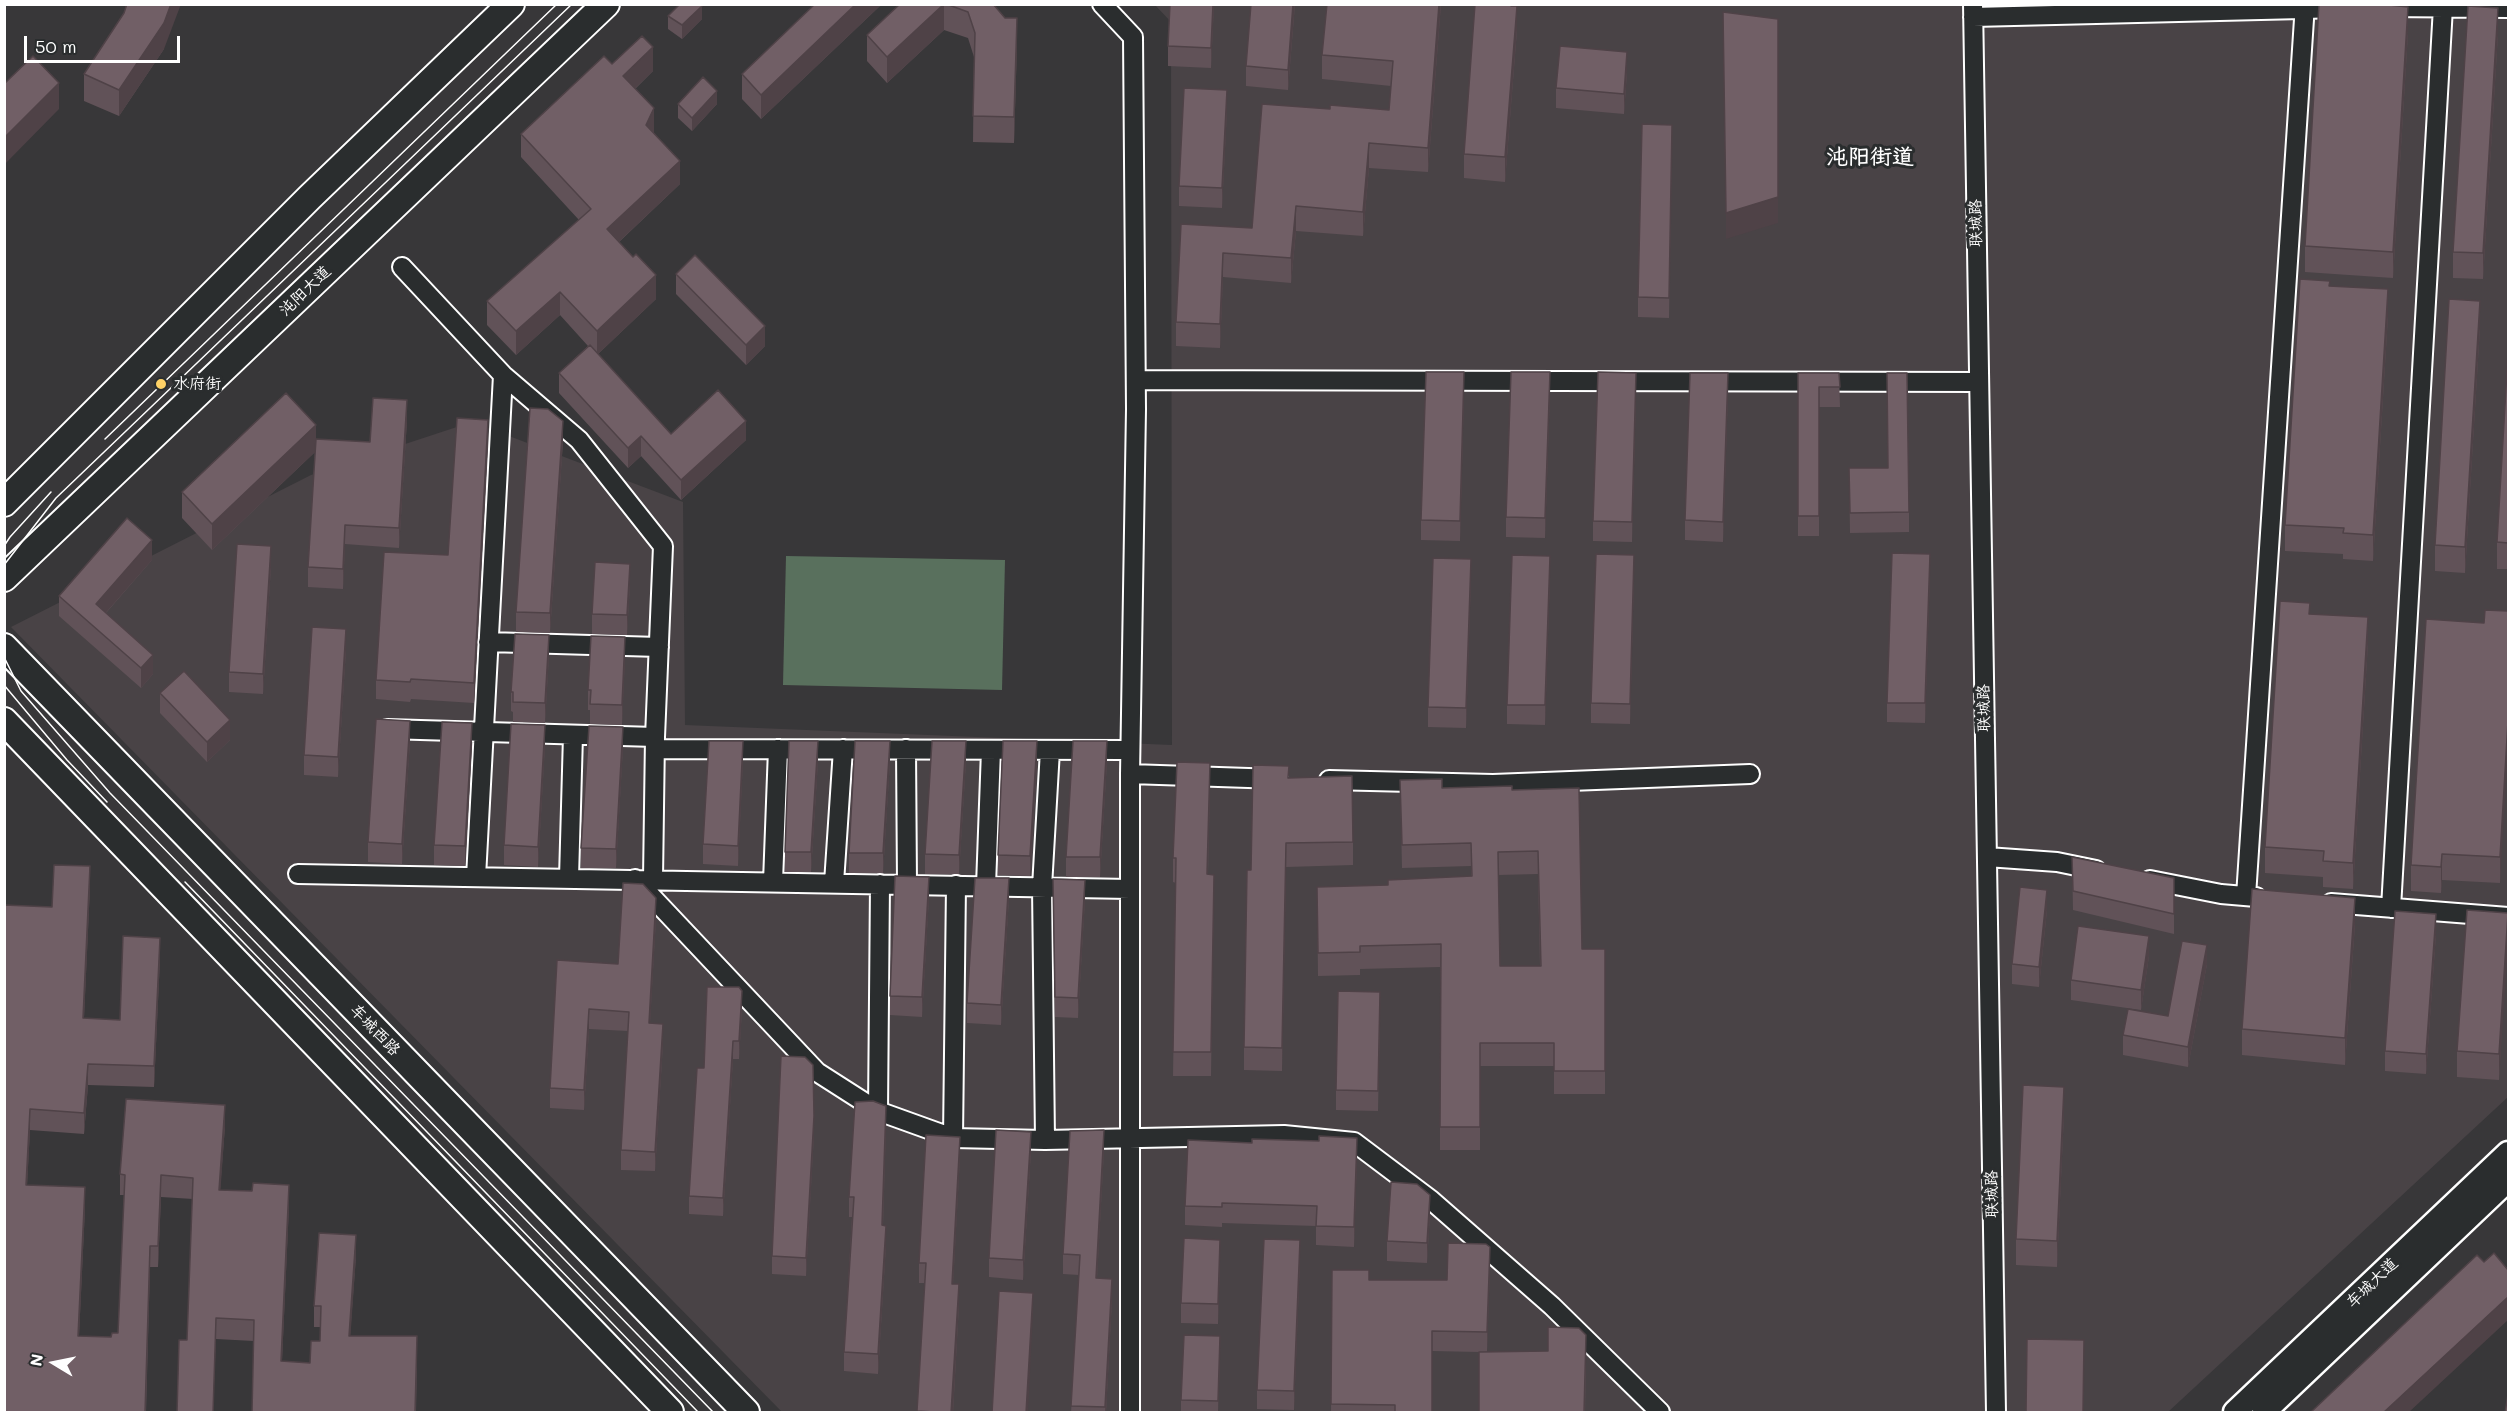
<!DOCTYPE html>
<meta charset="utf-8">
<style>
body{margin:0}
#map{position:relative;width:2513px;height:1417px;overflow:hidden;background:#383739;font-family:Mali,sans-serif}
canvas{display:block}
.frame{position:absolute;inset:0;border:6px solid #fff;pointer-events:none}
.north{position:absolute;left:24px;top:1333px;width:60px;height:60px;-webkit-text-stroke:4px #2a2d2e;paint-order:stroke;rotate:280deg;font-size:16px;font-weight:700;line-height:24px;text-align:center;color:#fff}
.north::after{content:'';display:block;margin:auto;width:21px;height:27px;background:#fff;clip-path:polygon(50% 0,100% 100%,50% 72%,0 100%)}
.scale{position:absolute;left:24px;top:36px;width:156px;height:27px;box-sizing:border-box;border:3px solid #fff;border-top:0;padding-left:8px;font-size:18px;line-height:21px;white-space:nowrap;color:#fff;-webkit-text-stroke:4px #2a2d2e;paint-order:stroke}
</style>
<div id="map">
<canvas width="2513" height="1417"></canvas>
<div class="frame"></div>
<div class="north">N</div>
<div class="scale">50 m</div>
</div>
<script>
const ctx = document.querySelector('canvas').getContext('2d');
ctx.lineJoin = 'round';
function fill(path, color) {
  ctx.fillStyle = color;
  ctx.fill(path, 'evenodd');
}
function stroke(path, color, width, dash) {
  ctx.strokeStyle = color;
  ctx.lineWidth = width;
  ctx.lineCap = dash ? 'butt' : 'round';
  ctx.setLineDash(dash || []);
  ctx.stroke(path);
}
function drawText(font, color, halo, rows, align = 'center') {
  ctx.font = font + ' Mali,"LXGW WenKai TC",sans-serif';
  ctx.lineWidth = 6;
  ctx.setLineDash([]);
  ctx.textBaseline = 'middle';
  ctx.strokeStyle = halo;
  ctx.fillStyle = color;
  for (const [text, x, y, turn = 0] of rows) {
    ctx.save();
    ctx.translate(x, y);
    ctx.rotate((+turn || 0) * Math.PI / 180);
    ctx.textAlign = isNaN(turn) ? turn : align;
    if (halo) ctx.strokeText(text, 0, 0);
    ctx.fillText(text, 0, 0);
    ctx.restore();
  }
}
fill(new Path2D(`
 M1155,5H2508V1097L2168,1412H782L11,627L311,475L472,422L683,502L685,725L1172,745L1171,22Z`), '#494346');
fill(new Path2D(`
 M786,556L1005,560L1002,690L783,685Z`), '#59705d');
const minor = new Path2D(`
 M1102,4L1133,37L1136,409L1130,774V1412
 M1973,4L1996,1412
 M2383,7L2508,8
 M1973,17L2343,8
 M402,267L503,375L579,440L663,546L655,737L653,879
 M1136,380L1979,382
 M488,642L659,647
 M387,729L655,737
 M655,749L1130,750
 M906,749L907,884
 M1130,774L1278,779
 M1329,780L1493,784L1750,774
 M1987,857L2057,862L2096,870
 M298,874L1130,889
 M476,877L503,375
 M569,878L573,735
 M635,879L817,1072L878,1111L953,1138L1045,1140L1284,1135L1354,1142L1431,1200L1552,1306L1660,1412
 M2150,880L2221,894L2256,897
 M773,882L778,749
 M834,883L843,749
 M986,886L991,750
 M2246,896L2305,4
 M2331,903L2508,917
 M2391,908L2443,7
 M878,1111L880,884
 M953,1138L956,885
 M1045,1140L1042,887L1050,750`);
const tertiary = new Path2D(`
 M2235,1412L2508,1153
 M2264,1412L2508,1180`);
const secondary = new Path2D(`
 M4,503L310,197L511,4
 M4,578L606,4
 M4,647L746,1412
 M4,721L670,1412`);
stroke(minor, '#fff', 22);
stroke(tertiary, '#fff', 27);
stroke(secondary, '#fff', 30);
stroke(minor, '#2a2d2e', 18);
stroke(tertiary, '#2a2d2e', 22);
stroke(secondary, '#2a2d2e', 26);
stroke(new Path2D(`
 M105,439L557,4
 M4,546L10,537L51,492
 M4,565L56,498L572,4
 M4,657L21,691L110,793L713,1412
 M4,685L67,760L107,802
 M185,882L698,1412`), '#fff', 1.5);
fill(new Path2D(`
 M815,4H882L761,119L742,99V74Z
 M900,4H993L1017,44L1014,143L973,142L974,57L968,38L944,30L887,83L867,61V35Z
 M1214,4L1211,68L1168,66V46Z
 M1295,4L1288,90L1246,86V66Z
 M1327,4H1441L1428,172L1369,168L1363,236L1296,231L1291,283L1223,277L1220,348L1176,346V322L1181,224L1252,228L1330,109L1389,110L1391,86L1322,79V55Z
 M1475,4H1513L1517,30L1505,182L1464,178V154Z
 M668,16L702,19L682,39L668,29Z
 M2408,33L2393,278L2305,272V246Z
 M2498,34L2483,279L2453,278V252Z
 M164,49L119,116L84,101V74Z
 M612,64L653,71L635,89L654,133L680,184L619,242L656,299L598,354L671,434L746,440L681,500L641,456L628,468L559,393V373L588,346L560,315L516,355L487,325V301L579,220L521,157V134Z
 M1627,72L1624,114L1556,108V88Z
 M678,104H717L692,131L678,118Z
 M1227,110L1222,208L1179,206V186Z
 M1672,125L1669,318L1638,317V297Z
 M676,274L765,346L746,365L676,294Z
 M2330,286L2388,316L2373,561L2343,559V554L2285,551V525Z
 M2480,327L2465,573L2435,571V545Z
 M2508,354V569H2497V542Z
 M1798,373H1839L1840,407H1819V536H1798Z
 M1464,392L1460,541L1421,540V520Z
 M1550,392L1545,538L1506,537V517Z
 M1636,393L1632,542L1593,541V521Z
 M1728,393L1723,542L1685,540V520Z
 M407,420L399,548L345,544L343,589L308,587V567L315,452L212,550L182,518V492L316,439L370,442Z
 M488,440L474,703L411,699L410,702L376,699V680L448,555Z
 M563,441L550,633L516,632V612Z
 M1849,468H1888L1909,512V532L1850,533Z
 M152,560L106,613L153,674L141,688L59,616V596Z
 M271,566L263,694L229,692V672Z
 M1930,574L1925,723L1887,722V703Z
 M1634,575L1630,724L1591,723V703Z
 M1550,576L1545,725L1507,724V705Z
 M1471,579L1466,728L1428,727V707Z
 M630,584L627,635L592,634V614Z
 M2508,611L2500,883L2442,880L2441,893L2411,891V865L2484,623Z
 M2310,614L2368,643L2353,889L2323,887V877L2265,873V847Z
 M346,649L338,777L304,775V755Z
 M549,655L545,723L513,722V712L511,711V692Z
 M625,657L622,725L590,724V710H588V690Z
 M160,693L230,740L207,762L160,713Z
 M410,741L402,864L368,862V842Z
 M472,743L465,866L434,865V845Z
 M545,745L538,867L504,865V845Z
 M623,747L616,868H581V848Z
 M743,760L738,866L703,864V844Z
 M818,761L811,872H785V852Z
 M890,761L883,873H849V853Z
 M966,761L959,874H925V854Z
 M1037,761L1030,876L998,875V855Z
 M1107,761L1100,877H1066V857Z
 M1289,778L1353,842V865L1286,867L1282,1071L1244,1070V1047L1251,870Z
 M1400,780L1442,788L1512,790L1582,949H1605V1094H1554V1066H1480V1150H1440V967L1360,969V975L1318,976L1317,887L1388,885L1471,876V866L1402,868ZM1538,874L1540,966H1500L1498,875Z
 M1210,787L1208,874L1214,875L1211,1076H1173L1176,883L1173,882V858Z
 M2072,857L2174,878V934L2073,910Z
 M1053,879L1085,899L1078,1018L1055,1017Z
 M90,887L84,1018L120,1020L160,959L154,1087L88,1085L84,1134L30,1130L27,1185L85,1208L79,1336L111,1337L118,1333L124,1195H120V1174L225,1126L220,1190L289,1206L282,1361L310,1363L320,1341L321,1327H314V1306L356,1256L350,1336L417,1357L416,1413H252L254,1341L216,1339L187,1340L193,1199L161,1197L158,1267H150L146,1413H4V905L52,907Z
 M929,897L922,1017L890,1015V996Z
 M1009,898L1001,1025L967,1023V1003Z
 M2047,910L2039,987L2012,984V964Z
 M2508,913L2499,1080L2457,1077V1051Z
 M656,918L650,1023L663,1044L655,1171L621,1170V1150L628,1031L589,1029L584,1110L550,1108V1088L557,960L618,964Z
 M2355,924L2345,1065L2242,1055V1029Z
 M2436,934L2426,1074L2385,1071V1051Z
 M2149,956L2141,1010L2071,1000V980Z
 M2207,964L2188,1067L2123,1055V1035L2168,1016Z
 M742,1009L739,1059H733L723,1216L689,1214V1196L704,1068Z
 M1380,1012L1378,1111L1336,1110V1090Z
 M2064,1113L2057,1267L2016,1265V1239Z
 M886,1126L883,1225L886,1245L878,1374L844,1371V1352L852,1217H849V1197Z
 M814,1134L806,1276L772,1274V1256Z
 M1104,1150L1097,1278L1112,1299L1106,1413H1071L1079,1275L1063,1274V1254Z
 M1031,1151L1023,1280L989,1277V1258Z
 M960,1157L953,1284L959,1304L953,1413H917L925,1283H919V1263Z
 M1357,1158L1354,1247L1316,1245V1226L1222,1223V1227L1185,1225V1206Z
 M1430,1214L1427,1263L1387,1261V1241Z
 M1220,1259L1218,1324L1181,1323V1303Z
 M1300,1260L1294,1410L1257,1409V1390Z
 M1490,1267L1487,1352L1586,1355L1585,1413H1479V1352L1432,1351V1413H1331L1332,1270L1369,1280H1447Z
 M1220,1356L1218,1413H1181V1400Z`), '#615258');
fill(new Path2D(`
 M171,4H181L164,49L119,116V90Z
 M856,4H882L761,119V95Z
 M944,4V30L887,83V57Z
 M1213,4H1214L1211,68V48Z
 M1293,4H1295L1288,90V70Z
 M1439,4H1441L1428,172V148Z
 M702,6V19L682,39V25Z
 M1517,6V30L1505,182V157Z
 M2408,7V33L2393,278V252Z
 M2498,8V34L2483,279V253Z
 M1017,18V44L1014,143V117Z
 M653,47V71L623,100V76Z
 M1627,52V72L1624,114V94Z
 M59,83V109L4,165V138Z
 M1227,90V110L1222,208V188Z
 M717,91V104L692,131V118Z
 M654,108V132L646,148V125Z
 M1369,143V168L1363,236V212Z
 M680,161V184L607,253V229Z
 M1778,197V223L1726,239V213Z
 M1296,206V231L1291,283V258Z
 M1223,253V277L1220,348V324Z
 M656,275V299L597,355V331Z
 M2388,289V316L2373,561V535Z
 M560,292V315L516,355V331Z
 M2480,301V327L2465,573V547Z
 M765,326V346L746,365V345Z
 M1464,372V392L1460,541V521Z
 M1550,372V392L1545,538V518Z
 M1636,373V393L1632,542V522Z
 M1728,373V393L1723,542V522Z
 M407,400V420L399,548V528Z
 M488,420V440L474,703V683Z
 M563,421V441L550,633V613Z
 M746,421V440L681,500V480Z
 M316,425V451L212,550V524Z
 M641,436V456L628,468V448Z
 M345,525V544L343,589V569Z
 M152,540V560L96,624V604Z
 M271,546V566L263,694V674Z
 M1930,554V574L1925,723V703Z
 M1634,555V575L1630,724V704Z
 M1550,556V576L1545,725V705Z
 M1471,559V579L1466,728V708Z
 M630,564V584L627,635V615Z
 M2368,617V643L2353,889V863Z
 M346,629V649L338,777V757Z
 M549,635V655L545,723V703Z
 M625,637V657L622,725V705Z
 M153,655V674L141,688V668Z
 M230,720V740L207,762V742Z
 M410,721V741L402,864V844Z
 M2508,721V748L2500,883V857Z
 M472,723V743L465,866V846Z
 M545,725V745L538,867V847Z
 M623,727V747L616,868V849Z
 M743,741V760L738,866V846Z
 M818,741V761L811,872V852Z
 M890,741V761L883,873V853Z
 M966,741V761L959,874V855Z
 M1037,741V761L1030,876V856Z
 M1107,741V761L1100,877V857Z
 M1210,763V787L1207,899V874Z
 M1286,843V867L1282,1071V1048Z
 M2442,854V880L2441,893V867Z
 M90,866V887L83,1039V1018Z
 M929,877V897L922,1017V997Z
 M1009,878V898L1001,1025V1005Z
 M1085,880V899L1078,1018V998Z
 M2047,890V910L2039,987V967Z
 M656,898V918L649,1043V1023Z
 M2355,898V924L2345,1065V1038Z
 M2436,914V934L2426,1074V1054Z
 M2508,919V945L2499,1080V1054Z
 M2149,936V956L2141,1010V990Z
 M160,938V959L154,1087V1066Z
 M2207,945V964L2188,1067V1047Z
 M742,991V1009L739,1059V1041Z
 M589,1009V1029L584,1110V1090Z
 M663,1024V1044L655,1171V1152Z
 M733,1041V1059L723,1216V1198Z
 M88,1064V1085L84,1134V1113Z
 M2064,1087V1113L2057,1267V1241Z
 M225,1105V1126L219,1211V1190Z
 M886,1106V1126L882,1245V1225Z
 M30,1109V1130L26,1206V1185Z
 M814,1116V1134L806,1276V1258Z
 M1104,1130V1150L1096,1298V1278Z
 M1031,1132V1151L1023,1280V1260Z
 M960,1137V1157L952,1304V1284Z
 M1357,1138V1158L1354,1247V1227Z
 M161,1175V1197L158,1267V1246Z
 M289,1185V1206L281,1382V1361Z
 M85,1187V1208L78,1357V1336Z
 M1430,1195V1214L1427,1263V1243Z
 M886,1226V1245L878,1374V1354Z
 M356,1235V1256L349,1357V1336Z
 M1220,1240V1259L1218,1324V1304Z
 M1300,1240V1260L1294,1410V1391Z
 M150,1246V1267L145,1413Z
 M1490,1247V1267L1487,1352V1332Z
 M1112,1279V1299L1106,1413H1105Z
 M959,1284V1304L953,1413H951Z
 M1033,1293V1313L1028,1413H1026Z
 M2508,1297V1320L2408,1413H2383Z
 M216,1318V1339L213,1413Z
 M1220,1336V1356L1218,1413V1401Z`), '#4f4247');
const building = new Path2D(`
 M127,4H171L164,23L119,90L84,74L124,13Z
 M680,4H701L702,6L682,25L668,16Z
 M815,4H856L761,95L742,74Z
 M900,4H944L887,57L867,35Z
 M946,4H993L1005,18H1017L1014,117L973,116L975,33L968,12Z
 M1170,4H1213L1211,48L1168,46Z
 M1251,4H1293L1288,70L1246,66Z
 M1327,4H1439L1428,148L1369,143L1363,212L1296,206L1291,258L1223,253L1220,324L1176,322L1181,224L1252,228L1262,104L1330,109V105L1389,110L1393,61L1322,55Z
 M1475,4H1511V6H1517L1505,157L1464,154Z
 M2319,4H2380L2408,7L2393,252L2305,246Z
 M2468,6L2498,8L2483,253L2453,252Z
 M1723,12L1778,19V197L1726,213Z
 M642,36L653,47L623,76L654,108L646,125L680,161L607,229L633,257L636,254L656,275L597,331L560,292L516,331L487,301L591,209L521,134L604,56L612,64Z
 M1560,46L1627,52L1624,94L1556,88Z
 M33,56L59,83L4,138V84Z
 M703,77L717,91L692,118L678,104Z
 M1184,88L1227,90L1222,188L1179,186Z
 M1642,124L1672,125L1669,298L1638,297Z
 M695,255L765,326L746,345L676,274Z
 M2300,279L2330,281L2329,286L2388,289L2373,535L2343,533L2344,528L2285,525Z
 M2449,299L2480,301L2465,547L2435,545Z
 M590,345L671,434L718,390L746,421L681,480L641,436L628,448L559,373Z
 M2508,354V543L2497,542Z
 M1426,372H1464L1460,521L1421,520Z
 M1511,372H1550L1545,518L1506,517Z
 M1598,372L1636,373L1632,522L1593,521Z
 M1690,373H1728L1723,522L1685,520Z
 M1798,373H1839L1840,387H1819V516H1798Z
 M1887,373H1907L1909,512L1850,513L1849,468H1888Z
 M286,393L316,425L212,524L182,492Z
 M373,398L407,400L399,528L345,525L343,569L308,567L316,439L370,442Z
 M530,408L548,409L563,421L550,613L516,612Z
 M457,418L488,420L474,683L411,679L410,682L376,680L384,552L448,555Z
 M127,518L152,540L96,604L153,655L141,668L59,596Z
 M237,544L271,546L263,674L229,672Z
 M1892,553L1930,554L1925,703H1887Z
 M1596,554L1634,555L1630,704L1591,703Z
 M1512,555L1550,556L1545,705H1507Z
 M1433,558L1471,559L1466,708L1428,707Z
 M595,562L630,564L627,615L592,614Z
 M2280,601L2310,603L2309,614L2368,617L2353,863L2323,861L2324,851L2265,847Z
 M2485,610L2508,611V721L2500,857L2442,854L2441,867L2411,865L2426,619L2484,623Z
 M312,627L346,629L338,757L304,755Z
 M515,634L549,635L545,703L513,702V692H511Z
 M591,636L625,637L622,705L590,704L591,690H588Z
 M184,671L230,720L207,742L160,693Z
 M376,719L410,721L402,844L368,842Z
 M442,722L472,723L465,846L434,845Z
 M511,724L545,725L538,847L504,845Z
 M589,726L623,727L616,849L581,848Z
 M709,741H743L738,846L703,844Z
 M789,741H818L811,852H785Z
 M855,741H890L883,853H849Z
 M932,741H966L959,855L925,854Z
 M1003,741H1037L1030,856L998,855Z
 M1073,741H1107L1100,857H1066Z
 M1177,762L1210,763L1207,874L1214,875L1211,1052H1173L1176,858H1173Z
 M1253,765L1289,766L1288,778L1352,776L1353,842L1286,843L1282,1048L1244,1047L1247,870H1251Z
 M1442,779V788L1512,786V790L1579,788L1582,949H1605V1071H1554V1043H1480V1127H1440L1441,944L1360,946V952L1318,953L1317,887L1388,885V880L1472,876L1471,843L1402,845L1400,780ZM1538,851L1541,966H1500L1498,852Z
 M2072,857L2174,878V914L2073,891Z
 M54,865L90,866L83,1018L120,1020L123,936L160,938L154,1066L88,1064L84,1113L30,1109L26,1185L85,1187L78,1336L111,1337L112,1333H118L125,1175L120,1174L126,1099L225,1105L219,1190L252,1191L253,1183L289,1185L281,1361L310,1363L311,1341H320L321,1306H314L319,1233L356,1235L349,1336H417L415,1413H252L254,1320L216,1318L213,1413H177L179,1340H187L193,1178L161,1175L158,1246H150L145,1413H4V905L52,907Z
 M895,876L929,877L922,997L890,996Z
 M975,878H1009L1001,1005L967,1003Z
 M1053,879L1085,880L1078,998L1055,997Z
 M623,883L643,884L656,898L649,1023L663,1024L655,1152L621,1150L629,1012L589,1009L584,1090L550,1088L557,960L618,964Z
 M2020,887L2047,890L2039,967L2012,964Z
 M2252,889L2355,898L2345,1038L2242,1029Z
 M2467,910L2508,913L2499,1054L2457,1051Z
 M2395,911L2436,914L2426,1054L2385,1051Z
 M2078,926L2149,936L2141,990L2071,980Z
 M2182,941L2207,945L2188,1047L2123,1035L2128,1009L2168,1016Z
 M707,987H739L742,991L739,1041H733L723,1198L689,1196L697,1068H704Z
 M1338,991L1380,992L1378,1091L1336,1090Z
 M781,1056L805,1057L813,1065L814,1116L806,1258L772,1256Z
 M2023,1085L2064,1087L2057,1241L2016,1239Z
 M873,1101L886,1106L882,1225L886,1226L878,1354L844,1352L854,1197H849L855,1102Z
 M996,1130L1031,1132L1023,1260L989,1258Z
 M1104,1130L1096,1278L1112,1279L1105,1407L1071,1406L1080,1255L1063,1254L1070,1131Z
 M926,1135L960,1137L952,1284H959L951,1413L917,1411L926,1263H919Z
 M1319,1136L1357,1138L1354,1227L1316,1226L1317,1206L1222,1203V1207L1185,1206L1188,1140L1252,1143V1139L1319,1141Z
 M1391,1182L1417,1184L1430,1195L1427,1243L1387,1241Z
 M1184,1238L1220,1240L1218,1304L1181,1303Z
 M1264,1239L1300,1240L1294,1391L1257,1390Z
 M1448,1243L1486,1244L1490,1247L1487,1332L1432,1331V1413H1395V1405L1331,1404L1332,1270H1369V1280H1447Z
 M2494,1253L2508,1270V1297L2383,1413H2310L2477,1255L2484,1262Z
 M999,1291L1033,1293L1026,1413H992Z
 M1548,1327L1579,1328L1586,1335L1584,1413H1479V1352L1548,1351Z
 M1184,1335L1220,1336L1218,1401L1181,1400Z
 M2027,1339L2084,1340L2083,1413H2026Z
 M2508,1394V1413H2505Z`);
fill(building, '#715f66');
stroke(building, '#4f4247', 1.5);
for (const [x, y, r, color] of [
 [161,384,6,"#ffd166"]
]) {
  const dot = new Path2D();
  dot.arc(x, y, r, 0, 2 * Math.PI);
  ctx.fillStyle = color;
  ctx.fill(dot);
  stroke(dot, '#2a2d2e', 2);
}
drawText('16px', '#fff', '#2a2d2e', [
 ["联城路",1976,223,-91],
 ["沌阳大道",305,291,-44],
 ["联城路",1984,708,-91],
 ["车城西路",375,1030,46],
 ["联城路",1992,1194,-91],
 ["车城大道",2372,1283,-44]
]);
drawText('16px', '#fff', '#2a2d2e', [
 ["水府街",173,384]
], 'left');
drawText('bold 22px', '#fff', '#2a2d2e', [
 ["沌阳街道",1870,157]
]);
</script>
